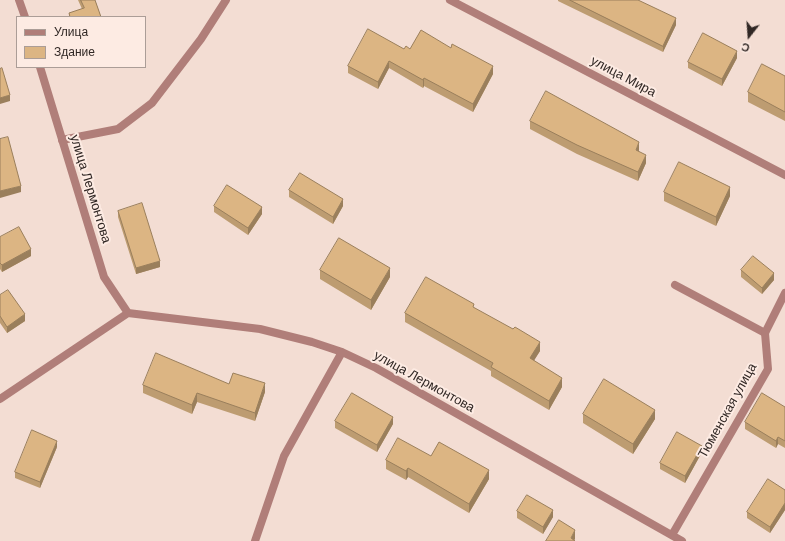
<!DOCTYPE html>
<meta charset="utf-8">
<style>
body{margin:0}
#map{position:relative;width:785px;height:541px;overflow:hidden;background:#f3ddd3;font-family:"DM Sans",sans-serif}
canvas{display:block}
.legend{position:absolute;left:16px;top:16px;width:130px;height:52px;box-sizing:border-box;background:#fdebe3;border:1px solid #ab9d97;margin:0;padding:5px 7px;list-style:none;font-size:12px;color:#302724}
.legend li{display:flex;align-items:center;gap:8px;height:20px}
.legend b{width:20px;border:1px solid #ab9d97}
.north{position:absolute;left:729px;top:16px;width:40px;height:40px;-webkit-text-stroke:3px #fdebe3;paint-order:stroke;rotate:197deg;font-size:11px;font-weight:700;line-height:16px;text-align:center;color:#302724}
.north::after{content:'';display:block;margin:auto;width:14px;height:18px;background:#302724;clip-path:polygon(50% 0,100% 100%,50% 72%,0 100%)}
</style>
<div id="map">
<canvas width="785" height="541"></canvas>
<ul class="legend">
<li><b style="height:5px;background:#b07e79"></b>Улица</li>
<li><b style="height:11px;background:#dcb583"></b>Здание</li>
</ul>
<div class="north">С</div>
</div>
<script>
const ctx = document.querySelector('canvas').getContext('2d');
ctx.lineJoin = 'round';
function stroke(path, color, width, dash) {
  ctx.strokeStyle = color;
  ctx.lineWidth = width;
  ctx.lineCap = dash ? 'butt' : 'round';
  ctx.setLineDash(dash || []);
  ctx.stroke(path);
}
function fill(path, color) {
  ctx.fillStyle = color;
  ctx.fill(path, 'evenodd');
}
function drawText(font, color, halo, rows, align = 'center') {
  ctx.font = font + ' "DM Sans",sans-serif';
  ctx.lineWidth = 4;
  ctx.setLineDash([]);
  ctx.textBaseline = 'middle';
  ctx.strokeStyle = halo;
  ctx.fillStyle = color;
  for (const [text, x, y, turn = 0] of rows) {
    ctx.save();
    ctx.translate(x, y);
    ctx.rotate((+turn || 0) * Math.PI / 180);
    ctx.textAlign = isNaN(turn) ? turn : align;
    if (halo) ctx.strokeText(text, 0, 0);
    ctx.fillText(text, 0, 0);
    ctx.restore();
  }
}
stroke(new Path2D(`
 M62,140L118,129L152,103L201,39L226,0
 M675,285L765,333`), '#b07e79', 8);
stroke(new Path2D(`
 M19,0L25,17
 M450,0L785,175
 M40,67L104,277L128,313
 M0,399L128,313L260,329L312,342L342,352L376,368L682,541
 M672,535L768,369L765,333L785,293
 M255,541L284,456L342,352`), '#b07e79', 8);
fill(new Path2D(`
 M78,0H95L101,17H69V13L82,9Z
 M558,0H638L676,25L663,52L558,1Z
 M410,49L493,74L473,112L424,86L423,88L389,68L378,89L348,73V66Z
 M737,58L722,86L688,68V62Z
 M785,76V121L748,102V92Z
 M530,121L639,150V151L646,163L638,181L577,154L530,129Z
 M289,190L343,206L333,224L289,197Z
 M664,192L730,196L716,226L664,201Z
 M214,206L262,214L248,235L214,212Z
 M118,211L160,267L136,274L118,217Z
 M0,237L31,256L2,272L0,269Z
 M320,270L390,277L371,310L320,279Z
 M741,270L774,280L762,294L741,277Z
 M0,295L25,321L7,333L0,323Z
 M474,308L540,351L534,360L562,387L549,410L491,376V371L405,322V313Z
 M229,384L265,392L255,421L197,402L192,414L143,393V385Z
 M785,407V448L778,444L776,448L745,429V422Z
 M583,414L655,419L633,454L583,423Z
 M335,421L393,424L377,452L335,428Z
 M57,447L40,488L15,478V472Z
 M702,452L685,483L660,469V463Z
 M431,456L489,479L469,513L408,477L406,480L386,469V460Z
 M785,490V510L770,533L747,518V512Z
 M517,511L553,517L543,534L517,518Z`), '#bd9c71');
fill(new Path2D(`
 M676,18V25L663,52V46Z
 M737,51V58L722,86V79Z
 M389,61V68L378,89V82Z
 M493,66V74L473,112V104Z
 M424,78V86L423,88V80Z
 M10,95V101L0,104V98Z
 M639,142V150L636,158V150Z
 M646,155V163L638,181V172Z
 M21,186V192L0,198V191Z
 M730,187V196L716,226V217Z
 M343,199V206L333,224V217Z
 M262,207V214L248,235V228Z
 M31,249V256L2,272V265Z
 M160,261V267L136,274V268Z
 M390,268V277L371,310V300Z
 M774,273V280L762,294V288Z
 M25,314V321L7,333V327Z
 M540,342V351L530,367V358Z
 M562,378V387L549,410V401Z
 M265,383V392L255,421V413Z
 M197,393V402L192,414V405Z
 M655,410V419L633,454V444Z
 M393,417V424L377,452V445Z
 M778,437V444L776,448V441Z
 M57,441V447L40,488V482Z
 M702,446V452L685,483V476Z
 M408,468V477L406,480V471Z
 M489,470V479L469,513V504Z
 M785,503V510L770,533V527Z
 M553,510V517L543,534V527Z
 M575,530V539L574,541L571,538Z`), '#9a7f5c');
const building = new Path2D(`
 M81,0H95L101,17H70L69,13L84,8Z
 M570,0H638L676,18L663,46Z
 M368,29L404,49L406,46L410,49L421,30L451,48L452,44L493,66L473,104L424,78L423,80L389,61L378,82L348,66Z
 M703,33L737,51L722,79L688,62Z
 M762,64L785,76V112L748,92Z
 M2,68L10,95L0,98V69Z
 M546,91L639,142L636,150L646,155L638,172L577,145L530,121Z
 M8,137L21,186L0,191V139Z
 M679,162L730,187L716,217L664,192Z
 M300,173L343,199L333,217L289,190Z
 M227,185L262,207L248,228L214,206Z
 M142,203L160,261L136,268L118,211Z
 M19,227L31,249L2,265L0,263V237Z
 M339,238L390,268L371,300L320,270Z
 M753,256L774,273L762,288L741,270Z
 M426,277L474,304L473,307L513,329L515,327L540,342L530,358L562,378L549,401L491,367L493,363L405,313Z
 M8,290L25,314L7,327L0,316V295Z
 M156,353L229,384L233,373L265,383L255,413L197,393L192,405L143,385Z
 M604,379L655,410L633,444L583,414Z
 M352,393L393,417L377,445L335,421Z
 M762,393L785,407V441L778,437L776,441L745,422Z
 M32,430L57,441L40,482L15,472Z
 M677,432L702,446L685,476L660,463Z
 M398,438L431,456L439,442L489,470L469,504L408,468L406,471L386,460Z
 M768,479L785,490V503L770,527L747,512Z
 M527,495L553,510L543,527L517,511Z
 M559,520L575,530L571,538L575,541H546Z`);
fill(building, '#dcb583');
stroke(building, '#9a7f5c', 1);
drawText('13px', '#302724', '#fdebe3', [
 ["улица Мира",623,77,28],
 ["улица Лермонтова",90,189,73],
 ["улица Лермонтова",424,382,29],
 ["Тюменская улица",728,411,-61]
]);
</script>
